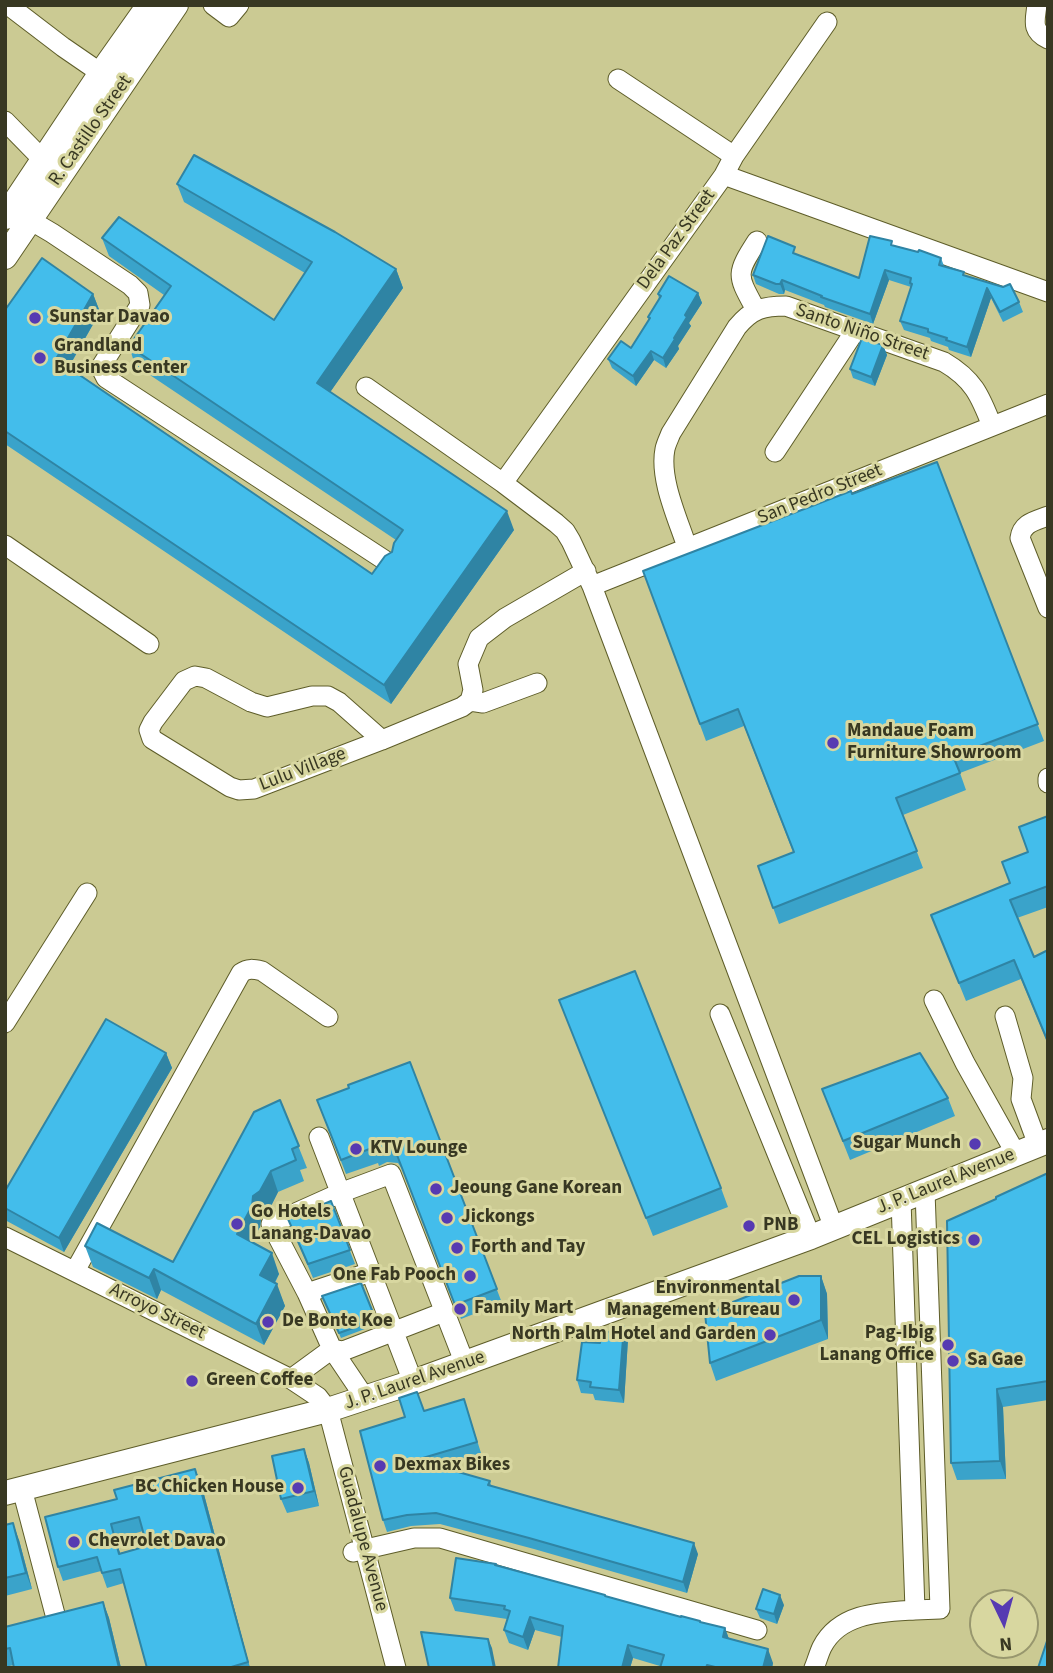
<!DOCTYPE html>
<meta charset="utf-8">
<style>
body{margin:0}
#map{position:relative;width:1053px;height:1673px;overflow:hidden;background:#cbca93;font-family:"Source Sans 3",sans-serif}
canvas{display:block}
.frame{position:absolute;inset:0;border:7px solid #383822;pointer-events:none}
.north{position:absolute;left:969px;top:1589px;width:70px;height:70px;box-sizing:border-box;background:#d8d7a0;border:2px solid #98976e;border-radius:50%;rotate:175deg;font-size:19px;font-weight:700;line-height:28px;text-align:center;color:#383822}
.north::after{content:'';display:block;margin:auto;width:24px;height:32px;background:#563ab2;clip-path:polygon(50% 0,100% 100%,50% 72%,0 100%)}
</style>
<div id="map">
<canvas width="1053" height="1673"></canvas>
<div class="frame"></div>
<div class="north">N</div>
</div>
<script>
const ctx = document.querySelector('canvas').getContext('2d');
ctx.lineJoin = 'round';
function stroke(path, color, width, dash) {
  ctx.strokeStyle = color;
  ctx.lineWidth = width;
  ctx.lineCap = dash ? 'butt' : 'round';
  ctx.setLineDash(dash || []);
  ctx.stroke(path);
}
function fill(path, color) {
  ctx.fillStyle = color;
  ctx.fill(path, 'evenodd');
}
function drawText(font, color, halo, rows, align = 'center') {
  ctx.font = font + ' "Source Sans 3",sans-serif';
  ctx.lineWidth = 6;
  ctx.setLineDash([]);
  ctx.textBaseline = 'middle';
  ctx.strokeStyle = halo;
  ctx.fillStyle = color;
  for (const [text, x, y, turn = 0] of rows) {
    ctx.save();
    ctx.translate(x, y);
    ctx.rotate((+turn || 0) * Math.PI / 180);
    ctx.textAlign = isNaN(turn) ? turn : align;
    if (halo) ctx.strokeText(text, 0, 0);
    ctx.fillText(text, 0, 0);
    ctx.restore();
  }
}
const minor = new Path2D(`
 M8,5L63,47L111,80
 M213,5L229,17L239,5
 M1037,5C1035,21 1031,31 1048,39
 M618,79L734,156
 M5,121L51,168
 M724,175L1048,292
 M18,213L52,233L130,285L138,293L140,305L102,365V370L106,378L389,563
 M756,310C737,275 735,275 757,241
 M366,387L503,483L556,523L565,531L571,541L592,586L834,1228
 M775,452L855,331
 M503,483L724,175L734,156L827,22
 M1048,516C1035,521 1022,523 1020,538L1048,608
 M5,545L149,644
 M687,547C678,519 659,479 665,449C666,444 669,438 671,433L737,327C752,309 763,306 786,306L944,362C973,379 980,395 992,426
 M592,586L1048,404
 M470,701L483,703L537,683
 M382,740L339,702L328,696H312L267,707L251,702L206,678L195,676L184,681L153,722L149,730L152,739L230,787L239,790L254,789L382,740L462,707L470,701L473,690L468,664L479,638L505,618L586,571
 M1048,778V783
 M934,1000L965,1063L1016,1154
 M720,1014L811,1237
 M1005,1016L1023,1078L1021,1099L1038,1145
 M5,1023L87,893
 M319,1137L413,1382
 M901,1200L915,1610L940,1609L925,1191
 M5,1237L291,1379L318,1397L328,1410L396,1668
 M75,1271L241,973C248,968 253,969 262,971L328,1017
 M307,1293L371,1272
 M291,1379L332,1349L343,1351L444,1312
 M365,1398L332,1349L307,1293L271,1224L340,1193L391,1174L465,1364
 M22,1489L56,1618
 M353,1552L414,1538H440L757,1630
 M814,1668C817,1661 819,1653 822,1647C840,1612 882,1612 915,1610`);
const major = new Path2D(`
 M5,217L101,73L149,5
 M5,257L176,5
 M5,1493L328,1410L413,1382L811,1237L1048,1141`);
stroke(minor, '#5e5d29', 21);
stroke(major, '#5e5d29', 26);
stroke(minor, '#fff', 19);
stroke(major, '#fff', 24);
fill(new Path2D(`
 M177,184L396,269L403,288L330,392L514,530L391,704L5,444V310L93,294L100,312L69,367L372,574L392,552L396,540L135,365L129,346L164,295L109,256L102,238L274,320L305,273L184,202Z
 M893,245L941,258L944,266L965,275L1019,302L1023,312L1003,322L991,298L971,357L949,350L948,347L931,341L930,338L904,330L900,321L911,287L889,280L873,324L825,307L824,305L785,290L784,294H779L756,284L753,275L798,255L859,278Z
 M698,293L702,303L689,323L691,326L678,346L679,349L666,368L654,360L636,386L612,368L608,359L631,348L649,320L648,317L659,299L658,294Z
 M883,345L887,355L875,386L853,378L850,369Z
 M937,462L1044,741L960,773L966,790L903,815L923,868L779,924L758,866L793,852L744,726L706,741L643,571Z
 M1048,816V907L1017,918L1034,957L1048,950V1044L1021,979L966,1001L931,915L1009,883Z
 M559,1000L721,1188L728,1207L653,1236Z
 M166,1053L172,1068L64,1252L5,1220V1191Z
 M410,1062L502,1303L461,1319L402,1169L398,1163L387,1162L379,1166L378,1163L346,1174L317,1100L349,1088Z
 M822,1089L948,1098L955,1116L850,1160Z
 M280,1100L307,1168L300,1170L304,1181L278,1192L268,1212L261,1218L260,1227L252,1242L279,1274L275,1283L285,1306L264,1345L161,1290L157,1299L93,1267L85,1246L173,1262Z
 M1048,1173V1400L1003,1407L1006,1479L957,1480L951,1463L996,1199Z
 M331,1201L355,1264L313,1278L288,1219Z
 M821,1276L827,1294L828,1339L716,1381L710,1363Z
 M361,1283L378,1324L341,1338L322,1296Z
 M628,1339L624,1403L595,1400L593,1394L581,1393L577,1380L600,1343Z
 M464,1399L481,1453L438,1466L490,1481L491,1486L698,1554L687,1593L534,1549L440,1524L411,1526L387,1532L383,1520L424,1411Z
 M304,1449L309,1463L319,1506L287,1513L281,1499Z
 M195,1469L201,1483L250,1668H147L124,1583L107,1588L101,1571L63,1581L58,1567L117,1499ZM143,1531L147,1546L120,1553L116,1539Z
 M5,1525L19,1540L32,1589L5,1596Z
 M496,1565L605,1595L606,1597L681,1617L700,1621L701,1622L725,1628L729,1639L773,1663L772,1668H660V1666L633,1658L630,1668H558L562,1637L535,1630L528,1650L509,1643L504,1630L507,1619L455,1611L450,1598Z
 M103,1602L109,1618L121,1668H14V1665L5,1667V1627Z
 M784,1605L777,1624L760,1618L756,1609Z`), '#3aa3ca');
fill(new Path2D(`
 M396,269L403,288L324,401L317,383Z
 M885,270L889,280L873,324L870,314Z
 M782,280L785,290L784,294L780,284Z
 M987,288L991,298L971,357L967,347Z
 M698,293L702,303L689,323L691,326L678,346L679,349L666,368L663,358L685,315Z
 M93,294L100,312L63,377L56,359Z
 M883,345L887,355L875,386L871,377Z
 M651,351L654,360L636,386L633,376Z
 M507,511L514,530L391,704L384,685Z
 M166,1053L172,1068L64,1252L59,1238Z
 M271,1171L278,1192L268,1212L261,1218L260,1227L244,1256L237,1234L253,1196Z
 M272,1253L279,1274L267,1296L260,1275Z
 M154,1269L161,1290L157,1299L149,1278Z
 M821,1276L827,1294L828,1339L821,1320Z
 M277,1284L285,1306L264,1345L256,1324Z
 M624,1326L628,1339L624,1403L619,1390Z
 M997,1389L1003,1407L1006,1479L1000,1461Z
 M304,1449L309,1463L319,1506L314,1491Z
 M195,1469L201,1483L250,1668L248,1662Z
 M13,1523L19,1540L32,1589L26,1573Z
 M111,1524L116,1539L124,1568L119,1554Z
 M694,1543L698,1554L687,1593L683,1582Z
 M780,1595L784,1605L777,1624L774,1614Z
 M103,1602L109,1618L121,1668H119Z
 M530,1617L535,1630L528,1650L523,1637Z
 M725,1628L730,1642L723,1637Z
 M488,1639L492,1648L496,1668H494Z
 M628,1645L633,1658L630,1668H622Z
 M768,1649L773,1663L772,1668H763Z`), '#2f84a4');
const building = new Path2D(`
 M194,155L335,232L396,269L317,383L507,511L384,685L5,431V310L42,258L93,294L56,359L372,574L385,556L392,552L394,543L403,530L129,346L171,286L102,238L119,217L274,320L312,262L177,184Z
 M768,236L795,247L793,253L859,278L870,236L892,241L891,245L918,252L919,250L941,258L939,265L964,272L963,275L1003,287L1010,284L1019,302L1000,312L987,288L967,347L946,340L947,338L928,332V329L900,321L912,284L910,283L911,278L885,270L870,314L821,297L822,296L782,280L780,284H776L753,275Z
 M669,276L698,293L685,315L687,317L674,338L675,339L663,358L651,351L633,376L608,359L621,341L631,348L650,318L648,317L661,296L658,294Z
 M862,338L883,345L871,377L850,369Z
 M937,462L1038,724L953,756L960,773L896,798L917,851L773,908L758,866L794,852L738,709L700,724L643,571L851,491L852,494Z
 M1048,816V886L1010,900L1034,957L1048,950V1042L1014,960L959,983L931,915L1010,883L1002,862L1028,852L1019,827Z
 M635,971L721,1188L646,1218L559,1000Z
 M106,1019L166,1053L59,1238L5,1208V1191Z
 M920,1053L948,1098L843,1141L822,1089Z
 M410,1062L497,1289L455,1305L397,1155L392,1148H382L374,1151L372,1148L341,1160L317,1100L349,1088L348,1085Z
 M280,1100L299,1146L292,1149L296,1160L271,1171L260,1191L253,1196L252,1206L237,1234L272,1253L260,1275L277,1284L256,1324L154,1269L149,1278L85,1246L97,1223L173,1262L254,1112Z
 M1048,1173V1381L997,1389L1000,1461L951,1463L947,1221L996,1199V1197Z
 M331,1201L350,1250L308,1264L288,1219Z
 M799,1276H821V1320L710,1363L705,1313Z
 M361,1283L376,1320L339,1333L322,1296Z
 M624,1326L619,1390L590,1387L591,1382L577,1380L582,1342L600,1343L601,1335Z
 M417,1392L424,1411L464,1399L477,1442L416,1460L490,1481L488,1485L694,1543L683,1582L529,1538L436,1513L407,1515L383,1520L360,1431L405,1417L399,1398Z
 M304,1449L314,1491L281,1499L272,1456Z
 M195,1469L248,1662L228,1668H147L120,1569L102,1573L97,1557L58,1567L45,1517L117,1499L114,1490ZM139,1517L147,1546L119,1554L111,1524Z
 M13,1523L26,1573L5,1578V1525Z
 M456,1558L496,1564L495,1565L605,1595V1596L681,1617V1616L700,1621V1622L725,1628L723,1637L768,1649L763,1668H719L707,1665L706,1668H660L664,1655L628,1645L622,1668H558L563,1626L530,1617L523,1637L504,1630L510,1611L504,1609L505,1606L450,1598Z
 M763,1589L780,1595L774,1614L756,1609Z
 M103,1602L119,1668H14L10,1648L5,1649V1627Z
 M421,1632L488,1639L494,1668H429Z
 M1048,1638V1668H1038Z`);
fill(building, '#43bdeb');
stroke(building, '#2f84a4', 2);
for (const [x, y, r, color] of [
 [35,318,7,"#563ab2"],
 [40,358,7,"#563ab2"],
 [833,743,7,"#563ab2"],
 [975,1144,7,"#563ab2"],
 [356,1149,7,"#563ab2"],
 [436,1189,7,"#563ab2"],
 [447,1218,7,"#563ab2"],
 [237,1224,7,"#563ab2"],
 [749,1226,7,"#563ab2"],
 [974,1240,7,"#563ab2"],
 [457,1248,7,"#563ab2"],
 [470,1276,7,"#563ab2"],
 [794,1300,7,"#563ab2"],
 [460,1309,7,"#563ab2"],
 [268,1322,7,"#563ab2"],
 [770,1335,7,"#563ab2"],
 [948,1345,7,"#563ab2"],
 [953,1361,7,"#563ab2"],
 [192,1381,7,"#563ab2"],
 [380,1466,7,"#563ab2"],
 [298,1488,7,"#563ab2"],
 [74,1542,7,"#563ab2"]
]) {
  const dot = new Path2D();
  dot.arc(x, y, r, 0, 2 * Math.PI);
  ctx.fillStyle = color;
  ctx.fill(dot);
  stroke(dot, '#d8d7a0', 2.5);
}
drawText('19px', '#383822', '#d8d7a0', [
 ["R. Castillo Street",91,131,-55],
 ["Dela Paz Street",677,240,-54],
 ["Santo Niño Street",862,333,19],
 ["San Pedro Street",820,495,-22],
 ["Lulu Village",303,770,-21],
 ["J. P. Laurel Avenue",946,1182,-22],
 ["Arroyo Street",157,1312,26],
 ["J. P. Laurel Avenue",415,1381,-19],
 ["Guadalupe Avenue",362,1539,75]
]);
drawText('bold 19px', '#383822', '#d8d7a0', [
 ["Sunstar Davao",49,318],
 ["Grandland",54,347],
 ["Business Center",54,369],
 ["Mandaue Foam",847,732],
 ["Furniture Showroom",847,754],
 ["Sugar Munch",961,1144,"right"],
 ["KTV Lounge",370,1149],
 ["Jeoung Gane Korean",450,1189],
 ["Go Hotels",251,1213],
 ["Lanang-Davao",251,1235],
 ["Jickongs",461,1218],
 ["PNB",763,1226],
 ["CEL Logistics",960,1240,"right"],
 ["Forth and Tay",471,1248],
 ["One Fab Pooch",456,1276,"right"],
 ["Environmental",780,1289,"right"],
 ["Management Bureau",780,1311,"right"],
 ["Family Mart",474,1309],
 ["De Bonte Koe",282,1322],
 ["Pag-Ibig",934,1334,"right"],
 ["Lanang Office",934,1356,"right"],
 ["North Palm Hotel and Garden",756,1335,"right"],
 ["Sa Gae",967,1361],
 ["Green Coffee",206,1381],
 ["Dexmax Bikes",394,1466],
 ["BC Chicken House",284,1488,"right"],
 ["Chevrolet Davao",88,1542]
], 'left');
</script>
